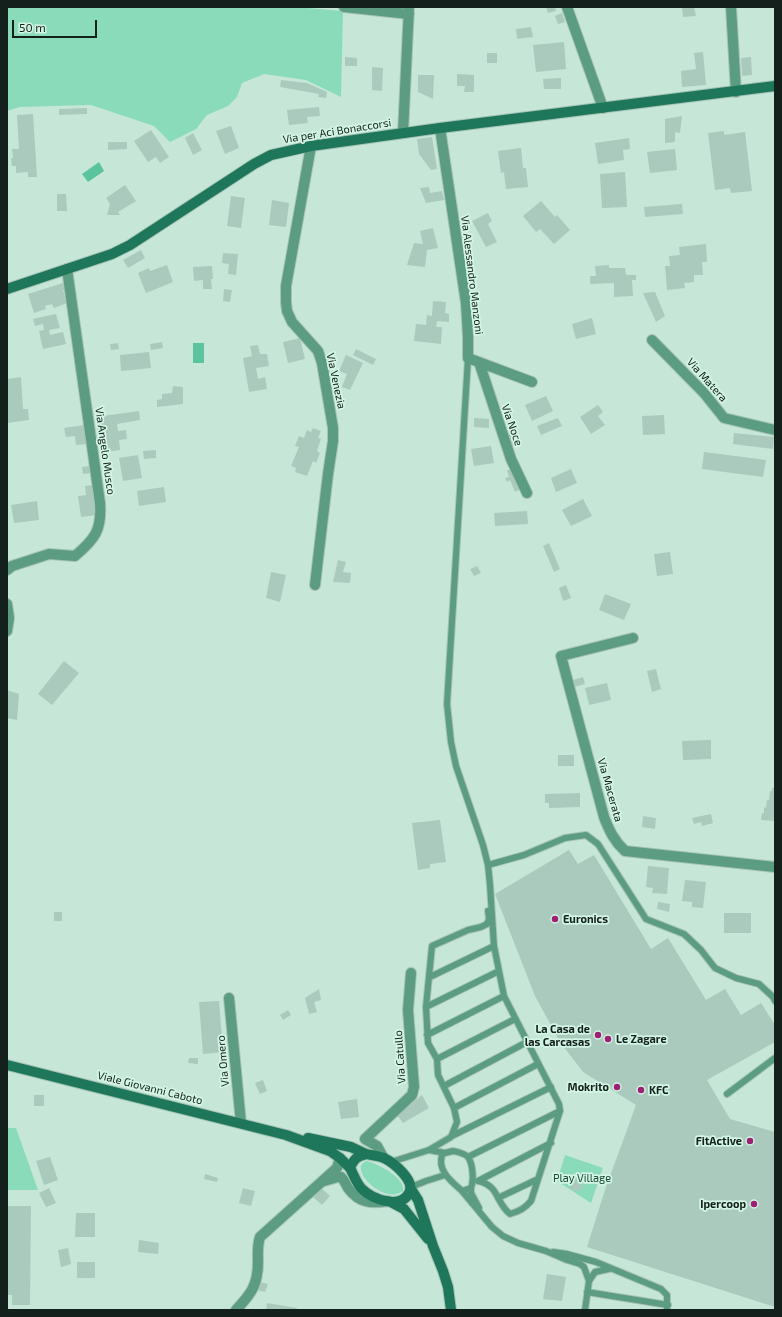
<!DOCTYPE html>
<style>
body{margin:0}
#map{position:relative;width:782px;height:1317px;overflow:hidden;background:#c6e7d8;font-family:"Exo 2",sans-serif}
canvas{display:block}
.frame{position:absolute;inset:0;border:8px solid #14201b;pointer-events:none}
.scale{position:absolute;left:12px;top:20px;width:85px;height:18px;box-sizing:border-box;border:2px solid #14201b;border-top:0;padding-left:5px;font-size:12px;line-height:14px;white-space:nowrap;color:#14201b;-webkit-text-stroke:3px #d3f5e5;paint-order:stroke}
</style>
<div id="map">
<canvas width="782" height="1317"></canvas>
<div class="frame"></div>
<div class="scale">50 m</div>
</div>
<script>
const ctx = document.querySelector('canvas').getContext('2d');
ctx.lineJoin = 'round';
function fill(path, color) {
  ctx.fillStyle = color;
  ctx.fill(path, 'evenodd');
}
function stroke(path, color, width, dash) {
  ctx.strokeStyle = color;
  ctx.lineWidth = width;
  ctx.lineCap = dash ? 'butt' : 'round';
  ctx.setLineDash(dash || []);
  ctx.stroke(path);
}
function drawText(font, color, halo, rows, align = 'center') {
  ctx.font = font + ' "Exo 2",sans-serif';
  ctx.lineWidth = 3.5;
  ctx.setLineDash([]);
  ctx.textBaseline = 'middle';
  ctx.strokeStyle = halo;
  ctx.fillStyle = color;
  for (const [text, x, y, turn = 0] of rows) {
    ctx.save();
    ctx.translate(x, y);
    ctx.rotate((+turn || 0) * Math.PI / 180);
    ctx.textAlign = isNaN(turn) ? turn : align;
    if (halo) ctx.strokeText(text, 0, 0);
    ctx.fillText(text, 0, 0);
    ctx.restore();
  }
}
fill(new Path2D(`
 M7,7H296L343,11L341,97L306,80L264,74L242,83L237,97L228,106L207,115L196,129L170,142L154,126L91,105L20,107L7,111Z
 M7,1128H16L38,1190H7Z
 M565,1155L603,1168L591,1203L557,1181Z
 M367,1161C378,1164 406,1178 403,1191C384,1206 346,1167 367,1161Z`), '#8adbba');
fill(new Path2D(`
 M99,162L104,171L88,182L82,174Z
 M193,343H204V363H193Z`), '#5bc39d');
fill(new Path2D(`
 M546,7H555L556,11L548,13Z
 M682,7H694L696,16L683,17Z
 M562,13L565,22L558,24L555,16Z
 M531,27L533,37L517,39L516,29Z
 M564,42L566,69L536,72L533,45Z
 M703,52L706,85L682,87L681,71L696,69L694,53Z
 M487,53H497V63H487Z
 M345,57L357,58V66H345Z
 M751,57L752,75L742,76L741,58Z
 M372,67L383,68L382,91L372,90Z
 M457,74L474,75V92H464L465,86H457Z
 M418,75H434L433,99L418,92Z
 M561,78V89H544L543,79Z
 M281,80L307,83L327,92L326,98L318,97L319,94L280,87Z
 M319,107L320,116L307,117L308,123L289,125L287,110Z
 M87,108V114L59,115V109Z
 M33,114L37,177H28V172L16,173V166H12L11,158H13L12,149H19L17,115Z
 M682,116L680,133L675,132V142L665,143V119Z
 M231,126L239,148L225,154L216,131Z
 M151,130L169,157L160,163L156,157L148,162L134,141Z
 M724,131V135L745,132L752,191L731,193L730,188L715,190L708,133Z
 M193,133L202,150L193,155L185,138Z
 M432,137L437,169L431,170L419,154L417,139Z
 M629,138L630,149L623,150L624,160L598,164L595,143Z
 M108,142H127V149L108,150Z
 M521,148L523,168H526L528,187L506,189L504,172L501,173L498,151Z
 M675,149L677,170L650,173L647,152Z
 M625,172L627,207L602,208L600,174Z
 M125,185L136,201L118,212L120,215H107L110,204L106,198Z
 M429,187L430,193L442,191L444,200L426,203L420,188Z
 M57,194H66L67,211H57Z
 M231,196L245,198L241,228L227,226Z
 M272,200L289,203L286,227L269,225Z
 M541,201L555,217L557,215L570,230L554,244L540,229L536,232L523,216Z
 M682,204L683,214L645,217L644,207Z
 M488,213L492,221L488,224L497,242L486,247L472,221Z
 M433,228L438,248L427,250L425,267L407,265L414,243L423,244L420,231Z
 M706,244L707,262H702L703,275H694V282L684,283L685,288L667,290L665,266H670L669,256L680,255L679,247Z
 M141,250L145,258L128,268L123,260Z
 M223,253L238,254L236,275L228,274L229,264L222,263Z
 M167,265L173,282L146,293L138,273L149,268L150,271Z
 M609,265V268H625L626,275H636V280H632L633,296L614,297V283L590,284V276H596L595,266Z
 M212,266L213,279H211L212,289H203V280L194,281L193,267Z
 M63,283L65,290H63L67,303L54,308L52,304L45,306L46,309L34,313L28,294Z
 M224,289L232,290L230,302L223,301Z
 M655,292L665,316L656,322L643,293Z
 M433,301L446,302L445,313L449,314V322L437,321L436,327H442L441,344L414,341L416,324L426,325L427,315L432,316Z
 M56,314L60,328L49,330L50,335L63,332L66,344L43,349L39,331L44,330L43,324L35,326L33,319Z
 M592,318L596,334L576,339L572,324Z
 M300,338L305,359L288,363L283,342Z
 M162,342L163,348L151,350L150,344Z
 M118,343L119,349L111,350L110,344Z
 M258,345L260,354H267L269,366L256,368L258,379L265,377L267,389L249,392L243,358L252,356L250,346Z
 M356,349L376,359L373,365L353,355Z
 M149,352L151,368L121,371L120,355Z
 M346,355L363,363L350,390L342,387L347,374L339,371Z
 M21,377L23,409H28L29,420L7,423V379Z
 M173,386L183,387V404L157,407V400L162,399V394L172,393Z
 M546,396L553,411L532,421L525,405Z
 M598,405L603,412L598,416L605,425L591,434L580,417Z
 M139,411L140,420L117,424L118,431L126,430L127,439L119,440L120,450L100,453L96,417Z
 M664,415L665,434L643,435L642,416Z
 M474,418L489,419V428L474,427Z
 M558,418L562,426L541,435L537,426Z
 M84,425L87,444L76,445L75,436L66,437L64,428Z
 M313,428L321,431L318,438L321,439L317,451L320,453L316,463L313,461L307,476L295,472L296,468L291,466L299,447L295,446L299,436L304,438L307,430L311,432Z
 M512,432L518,445L511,448L506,434Z
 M734,433L774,437L773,449L733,444Z
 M491,446L494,463L474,466L471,449Z
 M156,450V458L144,459L143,451Z
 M704,452L766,460L763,477L702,469Z
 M138,455L142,478L123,481L119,458Z
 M90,466L91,473L83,474L82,467Z
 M571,469L577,483L556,492L551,478Z
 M507,470H513L521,489L515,492L510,480L507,482L505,478L509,477Z
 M93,485L97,515L81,517L78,496L86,495L85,486Z
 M164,487L166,502L139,506L137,491Z
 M583,499L592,516L571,526L562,510Z
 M37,501L39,520L14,523L11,505Z
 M527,511L528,524L495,526L494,513Z
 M549,543L560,569L554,572L543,546Z
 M670,552L673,574L657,576L654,554Z
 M338,560L346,562L343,572L351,573L350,583L333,582Z
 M477,566L481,573L474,576L470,569Z
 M271,572L286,575L280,602L266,598Z
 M566,585L571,598L563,601L559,588Z
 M605,594L631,604L624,620L599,610Z
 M64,661L79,673L52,705L38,694Z
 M656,669L661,689L652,692L647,671Z
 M583,677L585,684L574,687L573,680Z
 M607,683L611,700L589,705L585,688Z
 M7,690L19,694L17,720L7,718Z
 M711,740V759L683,760L682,741Z
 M558,755H574V766H558Z
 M772,788H775V821L761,820L762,813H764V807L766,808L767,800H769L770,791H772Z
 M580,793V807L549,808V803H545V794Z
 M711,814L713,823L702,826L701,822L694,824L692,818Z
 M643,816L656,818L655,829L642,827Z
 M440,820L446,862L430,864V868L418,870L412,823Z
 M569,850L578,864L594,855L651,949L668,938L706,1000L725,989L741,1015L761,1003L775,1025V1042L707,1080L730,1119L775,1132V1307L587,1247L605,1190L636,1105L583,1072L560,1042L535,996L495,894Z
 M648,866L669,868L667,894L652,893L653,888L646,887Z
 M685,880L706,882L703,908L692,907V902L682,901Z
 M658,902L670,904L669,912L657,909Z
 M54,912H62V921H54Z
 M724,913H751V933H724Z
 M319,989L321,1000L314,1002L317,1012L309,1014L305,998Z
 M219,1001L223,1052L203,1054L199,1002Z
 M288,1010L291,1015L283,1020L280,1015Z
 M189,1058H198V1064L188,1063Z
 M263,1080L267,1091L260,1094L255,1083Z
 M34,1095H44V1106H34Z
 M422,1095L429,1108L403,1123L397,1115Z
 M357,1099L359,1117L341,1119L338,1102Z
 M50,1157L58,1180L44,1185L36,1161Z
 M205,1174L218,1178L217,1182L204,1179Z
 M569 1184a7 7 0 1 1 14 0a7 7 0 1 1-14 0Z
 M49,1188L56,1203L46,1207L39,1193Z
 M243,1188L255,1191L251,1206L239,1203Z
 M321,1188L330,1196L322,1205L313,1197Z
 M7,1206H31L30,1305H12V1295H7Z
 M76,1213H95V1237H75Z
 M139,1240L159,1243L158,1254L138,1252Z
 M68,1248L71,1264L61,1267L58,1250Z
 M77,1262H95V1278H77Z
 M547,1274L566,1277L562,1301L543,1299Z
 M260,1282L268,1284L265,1292L257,1290Z
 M267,1303L297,1308L296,1310H266Z`), '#a9cabc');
const lane = new Path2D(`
 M468,358L447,704L451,742L456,766L483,845L488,865L490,885L494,946L504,996L559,1104L560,1111L531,1201C525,1208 520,1211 510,1214C495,1202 500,1187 479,1181
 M488,865L524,855L565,838L586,835L598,844L646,919L684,934L701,950L715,968L736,978L759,984L773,997L775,1001
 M430,977L494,946
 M426,1007L499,971
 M427,1035L504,996
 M437,1059L515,1019
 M444,1086L527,1042
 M727,1094L775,1058
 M454,1108L538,1064
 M452,1136L551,1087
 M429,1150L445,1153
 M453,1151C458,1152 464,1153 468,1157C473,1164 474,1180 471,1188L462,1191C452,1182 437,1171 442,1155L445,1153Z
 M468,1157L560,1111
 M391,1162L429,1150L451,1137L457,1122L454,1108L438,1075L437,1059L428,1043L426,1007L432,946L468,930L481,927L487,924L489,919L488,911
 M478,1181L551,1143
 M411,1187L426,1181L445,1175
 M471,1188V1193L479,1208
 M462,1191L492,1227L503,1236L518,1243L546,1251L567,1260L580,1264L584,1267L589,1281L585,1310
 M498,1198L538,1179
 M553,1252L567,1254L596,1262L661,1289L667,1295V1310
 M589,1281L595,1272L609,1269
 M587,1292L668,1305`);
const street = new Path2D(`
 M344,7L409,14
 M567,7L603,108
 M731,7L736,92
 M440,128L466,303L468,337V358L532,382
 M403,133L409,7
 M311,146L286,286V302L287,311L292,322L318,351L322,363L333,428V441L328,474L315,585
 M652,340L704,393L724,418L775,430
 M479,362L511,459L527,493
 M7,570L12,566L49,554L75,556C95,539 102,530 100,503L67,269
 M7,604L9,618L7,631
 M633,638L561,656L604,817C609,830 614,841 625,851L775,867
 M229,998L241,1123
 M383,1157L377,1146L365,1139L412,1095L414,1087L408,1010L411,973
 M324,1181L338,1177H341C344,1180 346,1184 348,1188C359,1203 371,1204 388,1201
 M236,1310C251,1294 258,1285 258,1262C258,1253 257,1246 260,1237L337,1168L340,1158`);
const secondary = new Path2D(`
 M7,289L112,254L130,245L254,164L271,155L311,146L440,128L775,86
 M7,1065L286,1135L330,1151L340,1158L350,1168
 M308,1138L351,1147L366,1154
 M366,1154C372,1155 379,1156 384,1158C394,1163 416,1181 409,1193C401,1210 372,1199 362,1189C356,1183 354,1175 350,1168C354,1159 357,1156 366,1154Z
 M411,1189L418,1200L433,1246L443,1271L448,1287L451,1310
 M391,1202L404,1209L428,1239`);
stroke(lane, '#a6c3b6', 8);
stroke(street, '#a6c3b6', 12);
stroke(secondary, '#a6c3b6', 12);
stroke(lane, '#5b9c82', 6);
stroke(street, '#5b9c82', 10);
stroke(secondary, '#1e775a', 10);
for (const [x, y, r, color] of [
 [555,919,4,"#9f1f72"],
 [598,1035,4,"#9f1f72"],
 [608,1039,4,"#9f1f72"],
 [617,1087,4,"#9f1f72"],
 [641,1090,4,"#9f1f72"],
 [750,1141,4,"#9f1f72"],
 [754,1204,4,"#9f1f72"]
]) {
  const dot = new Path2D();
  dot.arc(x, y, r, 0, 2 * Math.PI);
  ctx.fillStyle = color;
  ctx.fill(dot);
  stroke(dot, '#d3f5e5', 1.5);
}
drawText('11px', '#14201b', '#d3f5e5', [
 ["Via per Aci Bonaccorsi",337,131,-9],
 ["Via Alessandro Manzoni",472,275,83],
 ["Via Matera",707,380,48],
 ["Via Venezia",336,381,78],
 ["Via Noce",512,425,71],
 ["Via Angelo Musco",105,451,82],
 ["Via Macerata",610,790,74],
 ["Via Catullo",400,1057,-94],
 ["Via Omero",223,1061,-95],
 ["Viale Giovanni Caboto",150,1088,14]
]);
drawText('bold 11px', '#14201b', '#d3f5e5', [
 ["Euronics",563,919,"left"],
 ["La Casa de",590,1029],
 ["las Carcasas",590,1042],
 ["Le Zagare",616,1039,"left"],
 ["Mokrito",609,1087],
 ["KFC",649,1090,"left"],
 ["FitActive",742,1141],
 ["Ipercoop",746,1204]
], 'right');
drawText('11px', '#1b4838', '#d3f5e5', [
 ["Play Village",582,1178]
]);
</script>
